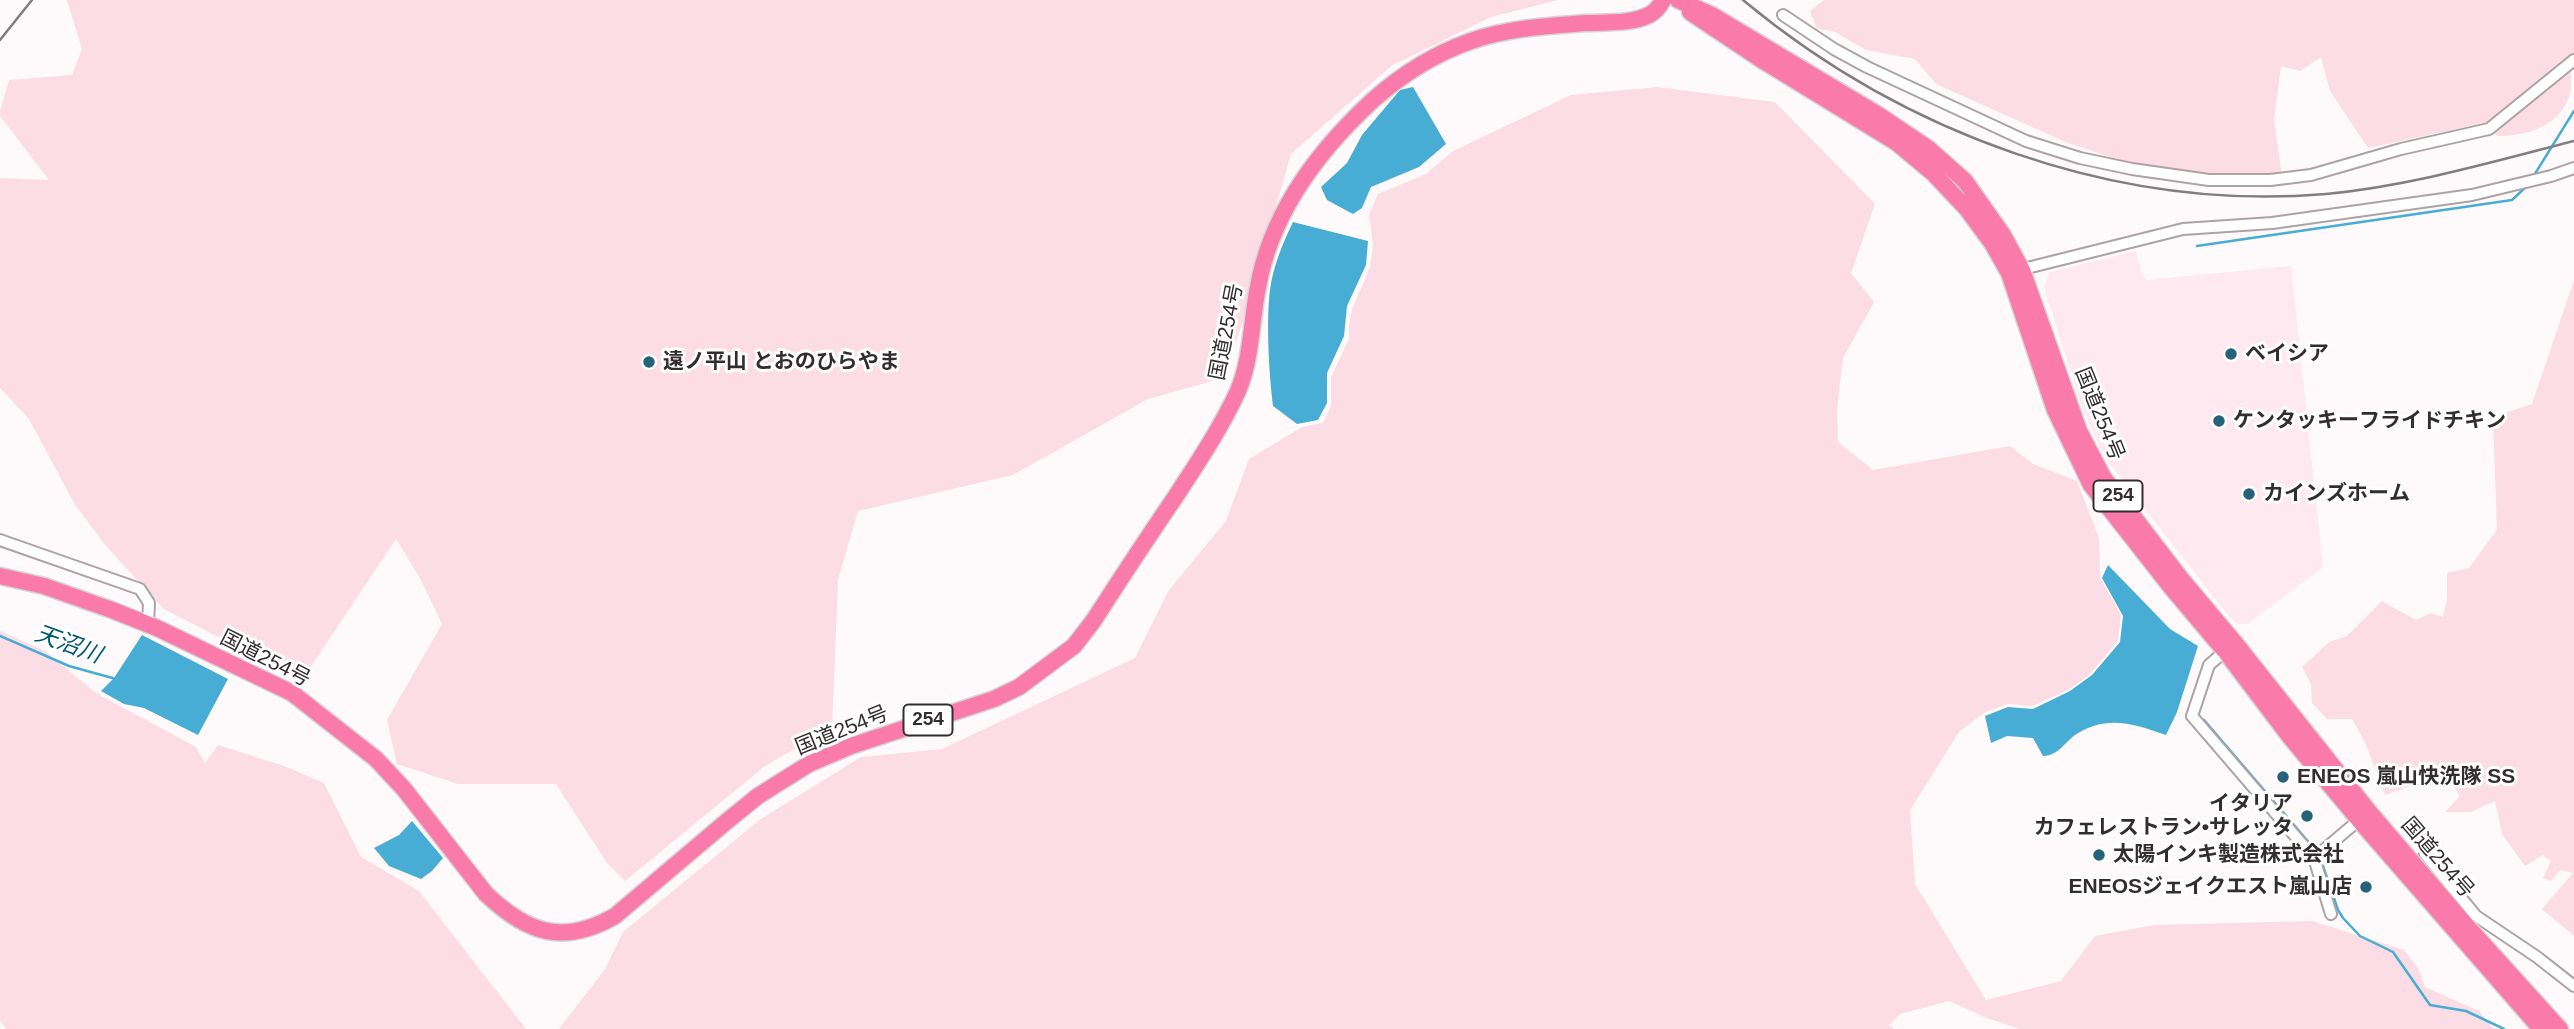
<!DOCTYPE html>
<meta charset="utf-8">
<style>
body{margin:0}
canvas{display:block;background:#fef9fa}
</style>
<canvas width="2574" height="1029"></canvas>
<script>
const ctx = document.querySelector('canvas').getContext('2d');
ctx.lineJoin = 'round';
function fill(path, color) {
  ctx.fillStyle = color;
  ctx.fill(path, 'evenodd');
}
function stroke(path, color, width, dash) {
  ctx.strokeStyle = color;
  ctx.lineWidth = width;
  ctx.lineCap = dash ? 'butt' : 'round';
  ctx.setLineDash(dash || []);
  ctx.stroke(path);
}
function drawText(font, color, halo, rows, align = 'center') {
  ctx.font = font + ' Arial,"Noto Sans JP",sans-serif';
  ctx.lineWidth = 6;
  ctx.setLineDash([]);
  ctx.textBaseline = 'middle';
  ctx.strokeStyle = halo;
  ctx.fillStyle = color;
  for (const [text, x, y, turn = 0] of rows) {
    ctx.save();
    ctx.translate(x, y);
    ctx.rotate((+turn || 0) * Math.PI / 180);
    ctx.textAlign = isNaN(turn) ? turn : align;
    if (halo) ctx.strokeText(text, 0, 0);
    ctx.fillText(text, 0, 0);
    ctx.restore();
  }
}
fill(new Path2D(`
 M2136,251L2142,275L2147,280L2291,266L2323,567L2247,624H2238L2232,620L2105,458L2082,407L2044,287L2050,272Z`), '#fde9ef');
fill(new Path2D(`
 M67,0H1558L1491,17L1391,66L1291,154L1242,324L1223,378L1148,399L1013,475L858,511L838,580L832,727L765,766L625,881L607,863L556,784H458L397,764L387,720L442,624L420,578L396,539L302,680L164,609L106,546L74,503L29,419L0,388V178L49,180L0,116V111L9,80L72,75L82,49Z
 M1824,0H2574V55L2571,59C2570,71 2573,86 2569,97C2559,126 2525,137 2497,136L2488,122L2368,148L2330,91L2321,57L2300,71L2281,66L2274,119L2282,176L2212,173L2133,164L2070,144L1936,84L1915,59L1866,50L1833,31L1817,29L1810,11Z
 M1657,87L1775,102L1875,204L1851,273L1874,302L1843,358L1837,409L1838,442L1873,470L2010,446L2033,464L2077,481L2099,538L2100,578L2121,615L2118,641L2089,675L2068,690L2032,706L2008,704L1985,712L1959,732L1910,810L1915,884L1986,1000L2061,981L2095,936L2154,925L2312,921L2404,950L2418,968L2425,987L2479,1011L2494,1029H2020L1984,1017L1949,1001L1900,1014L1889,1025L1894,1029H559L605,969L623,932L761,819L861,757L942,749L1135,658L1169,590L1226,521L1249,459L1302,427L1323,423L1331,406V377L1349,339V326L1352,309L1370,268L1373,244L1369,215L1378,194L1426,174L1453,151L1571,95Z
 M2574,280V936L2542,909L2573,873L2560,870L2551,881L2543,878L2551,861L2543,855L2525,866L2502,834L2495,801L2471,812H2445L2460,796L2445,774L2385,795L2365,742L2352,719H2327L2312,703L2311,684L2302,667L2329,642L2347,636L2382,601L2416,620L2431,613L2443,617L2447,600V573L2469,568L2497,530L2493,417L2532,404Z
 M0,631L45,651L96,693L196,747L205,763L218,745L284,766L324,783L361,857L419,891L526,1029H6L0,1020Z`), '#fcdce5');
fill(new Path2D(`
 M1413,87L1446,144L1419,167L1371,187L1362,208L1353,214L1327,200L1321,187L1347,163L1362,135L1394,97L1400,90Z
 M1293,222L1368,241L1366,265L1347,306L1344,336L1327,373V403L1318,420L1297,424L1273,406C1269,373 1266,322 1270,290C1273,266 1283,243 1293,222Z
 M2108,565L2170,629L2198,646L2177,712L2166,735C2134,724 2107,714 2075,735C2063,744 2059,755 2043,756L2033,738L2007,736L1991,743L1985,716L2008,707L2033,709L2070,691L2092,675L2120,642L2123,616L2102,578Z
 M142,635L228,679L198,735L144,708L124,704L101,691L114,678Z
 M412,821L443,858L432,871L421,879L389,866L374,848L399,835Z`), '#48add4');
stroke(new Path2D(`
 M2533,177L2574,111
 M2197,246L2512,200L2528,185
 M0,636L69,666L116,679
 M2204,720L2312,846
 M2323,866L2338,910L2343,918L2360,936L2393,952L2430,1005L2466,1011L2504,1029`), '#48add4', 2.5);
const minor = new Path2D(`
 M1783,15L1834,49L1867,67L2026,141L2080,158L2132,169L2209,180H2270L2311,175L2401,149L2489,129L2574,60
 M2019,270L2183,229L2272,223L2472,195L2551,176L2574,168
 M0,540L140,589L149,603L148,625
 M2225,651L2209,665L2192,716L2314,858L2331,914
 M2425,854L2476,916L2537,957L2574,986
 M2314,858L2359,820`);
const highway = new Path2D(`
 M1678,0L1712,15L1877,114L1929,149L1965,181L2003,235L2022,270L2079,431L2103,477L2182,580L2235,643L2370,813L2466,925L2560,1029
 M1690,12L1765,62L1897,143L1933,173L1967,209L1992,243L2009,273L2055,410L2091,485L2171,587L2225,651L2290,737L2359,820L2541,1029
 M0,576L44,586L112,610L157,628L292,693L376,759L404,789L486,894C527,933 563,946 615,916L726,822L758,796L785,779L809,764L851,746L994,699L1019,687L1074,646L1094,620C1121,578 1148,537 1176,496C1198,462 1221,428 1238,391C1252,358 1251,321 1258,287C1271,213 1318,151 1372,101C1401,75 1434,54 1471,41C1508,28 1547,26 1586,23C1605,22 1631,24 1649,15C1655,12 1660,6 1663,0`);
stroke(minor, '#ada3a6', 14);
stroke(highway, '#d6d5d5', 19);
stroke(minor, '#fff', 10);
stroke(highway, '#fa7aaa', 16);
stroke(new Path2D(`
 M1743,0C1903,133 2116,212 2326,194C2410,186 2492,162 2574,141
 M0,40L32,0`), '#827d7e', 2.5);
for (const [x, y, r, color] of [
 [2231,354,7,"#266279"],
 [649,362,7,"#266279"],
 [2219,421,7,"#266279"],
 [2249,494,7,"#266279"],
 [2283,777,7,"#266279"],
 [2307,816,7,"#266279"],
 [2099,855,7,"#266279"],
 [2366,887,7,"#266279"]
]) {
  const dot = new Path2D();
  dot.arc(x, y, r, 0, 2 * Math.PI);
  ctx.fillStyle = color;
  ctx.fill(dot);
  stroke(dot, '#fff', 2.5);
}
for (const [x, y, w] of [
 [2118,496,49],
 [928,720,49]
]) {
  const box = new Path2D();
  box.roundRect(x - w / 2, y - 15.5, w, 31, 5);
  ctx.fillStyle = '#fff';
  ctx.fill(box);
  stroke(box, '#322e2f', 2);
}
drawText('bold 19px', '#322e2f', null, [
 ["254",2118,496],
 ["254",928,720]
]);
drawText('21px', '#322e2f', '#fff', [
 ["国道254号",1227,332,-79],
 ["国道254号",2099,414,68],
 ["国道254号",265,659,27],
 ["国道254号",842,731,-22],
 ["国道254号",2437,858,49]
]);
drawText('bold 21px', '#322e2f', '#fff', [
 ["ベイシア",2245,354],
 ["遠ノ平山 とおのひらやま",663,362],
 ["ケンタッキーフライドチキン",2233,421],
 ["カインズホーム",2263,494],
 ["ENEOS 嵐山快洗隊 SS",2297,777],
 ["イタリア",2293,804,"right"],
 ["カフェレストラン•サレッタ",2293,828,"right"],
 ["太陽インキ製造株式会社",2113,855],
 ["ENEOSジェイクエスト嵐山店",2352,887,"right"]
], 'left');
drawText('italic 23px', '#005872', '#fff', [
 ["天沼川",68,645,20]
]);
</script>
